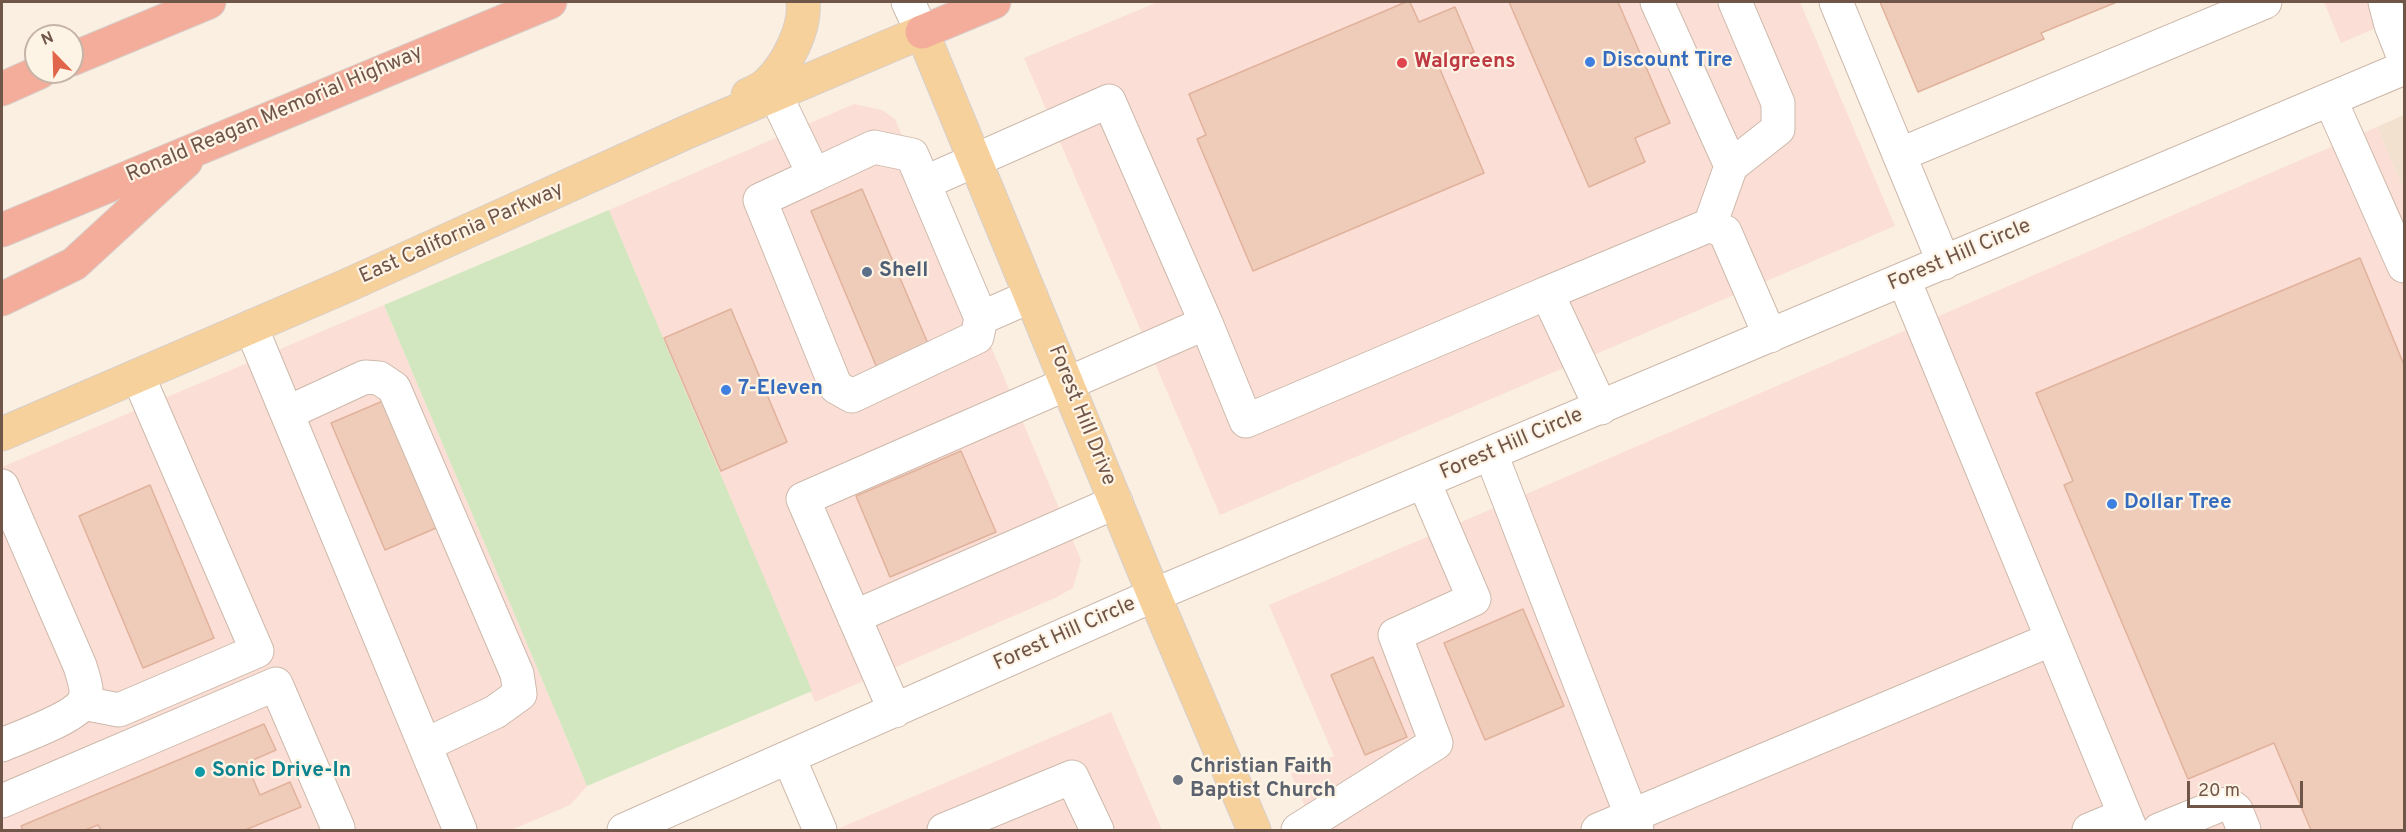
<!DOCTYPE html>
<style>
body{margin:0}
#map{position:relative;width:2406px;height:832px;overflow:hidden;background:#fbefe1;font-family:Overpass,sans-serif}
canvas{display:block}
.frame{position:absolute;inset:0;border:3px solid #705549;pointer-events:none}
.north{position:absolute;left:24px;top:24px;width:60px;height:60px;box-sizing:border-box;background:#fef4e6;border:2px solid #c5b4a7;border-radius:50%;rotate:337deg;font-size:16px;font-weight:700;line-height:24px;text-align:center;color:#705549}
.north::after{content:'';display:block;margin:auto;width:21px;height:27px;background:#e0654a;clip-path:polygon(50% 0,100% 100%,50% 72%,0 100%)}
.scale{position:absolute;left:2187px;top:781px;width:116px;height:27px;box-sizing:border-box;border:3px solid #705549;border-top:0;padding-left:8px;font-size:18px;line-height:21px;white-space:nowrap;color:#705549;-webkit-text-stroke:4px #fef4e6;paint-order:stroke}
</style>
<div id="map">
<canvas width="2406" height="832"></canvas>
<div class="frame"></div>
<div class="north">N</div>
<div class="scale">20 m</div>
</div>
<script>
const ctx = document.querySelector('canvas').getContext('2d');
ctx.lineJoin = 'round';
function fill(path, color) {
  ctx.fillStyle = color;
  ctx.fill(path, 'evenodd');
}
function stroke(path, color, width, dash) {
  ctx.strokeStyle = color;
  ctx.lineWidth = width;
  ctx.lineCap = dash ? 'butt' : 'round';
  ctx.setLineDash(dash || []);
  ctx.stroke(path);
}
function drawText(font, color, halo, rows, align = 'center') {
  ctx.font = font + ' Overpass,sans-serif';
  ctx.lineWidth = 4.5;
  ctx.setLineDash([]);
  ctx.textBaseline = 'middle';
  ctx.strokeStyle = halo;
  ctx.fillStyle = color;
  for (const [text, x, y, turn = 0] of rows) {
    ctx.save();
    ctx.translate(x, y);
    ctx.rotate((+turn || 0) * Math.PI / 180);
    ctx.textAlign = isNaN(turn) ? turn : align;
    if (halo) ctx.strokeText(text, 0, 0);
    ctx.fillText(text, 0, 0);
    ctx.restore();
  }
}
fill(new Path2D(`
 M2404,115V190L2377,127Z`), '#f2e1cf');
fill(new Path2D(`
 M1158,2H1800L1895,226L1220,515L1024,58Z
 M2324,2H2404V16L2341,43Z
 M854,104L882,110L895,119L1081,560L1073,588L1055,598L815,702L609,210Z
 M2377,127L2404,190V830H1315L1291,774L1334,756L1269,605Z
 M384,305L587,786L570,805L511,830H2V467Z
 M1111,712L1162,830H835Z`), '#fbded5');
fill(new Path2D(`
 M609,210L812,691L587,786L384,305Z`), '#d2e7c0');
const building = new Path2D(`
 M1406,2H1410L1419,22L1455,7L1474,52L1439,67L1484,173L1253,271L1197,139L1206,135L1189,94Z
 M1509,2H1618L1670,123L1635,138L1645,162L1589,187Z
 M1880,2H2117L2041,33L2044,39L1918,92Z
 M862,189L929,346L877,368L811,211Z
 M2360,258L2404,365V830H2311L2274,743L2188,779L2064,485L2073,481L2036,393Z
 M731,309L787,442L721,471L664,338Z
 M390,398L443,525L385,550L331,423Z
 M961,451L996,532L890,577L856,496Z
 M150,485L214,638L143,668L79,516Z
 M1523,609L1564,706L1485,740L1444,643Z
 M1373,657L1407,737L1365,755L1331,675Z
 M264,724L276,750L246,763L260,795L290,782L301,807L245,830H101L98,825L85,830H23L21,826Z`);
fill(building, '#efccba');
stroke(building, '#e1b29b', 1.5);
const minor = new Path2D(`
 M908,2L922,32
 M1657,2L1731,166
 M1836,2L1944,263
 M2385,2L2391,25L2404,58
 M775,94L814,175L760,200L836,387L852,396L977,337L981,318L912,155L874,147L814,175
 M2330,99L2404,266
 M1899,155L2265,2
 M924,183L1109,101L1206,323
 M1710,225L1731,166L1778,129V103L1735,2
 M1904,280L2131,830
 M1547,293L1710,225L1725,232L1770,336
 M981,318L1031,296
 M251,327L460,830
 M287,413L365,377L379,378L394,388L517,674L520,694L495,712L425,745
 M1491,454L1637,830
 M2,486L80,666C83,677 90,692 83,703C72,719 20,737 2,745
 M854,617L1116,502
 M83,703L119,710L257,651L138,376
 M895,711L803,499L1206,323L1246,421L1547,293L1601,408
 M789,758L820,830
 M2,801L276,684L338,828
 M624,830L1154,595L2404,68
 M944,830L1072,777L1097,830
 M1298,830L1436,743L1395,635L1474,599L1424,482
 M1598,830L2052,639
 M2089,830L2125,815
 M2159,830L2220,805L2228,804L2236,810L2244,830`);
const major = new Path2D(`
 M748,95C754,92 763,88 768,83C787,65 806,28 803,2
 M2,434L346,286L687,132L922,32L1154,595L1254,830`);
const highway = new Path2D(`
 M922,32L994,2
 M72,59L209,2
 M2,89L40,72
 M2,230L550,2
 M2,299L74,264L186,161`);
stroke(minor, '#cdb9ab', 35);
stroke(major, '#d7cfcc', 35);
stroke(highway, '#d7cfcc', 35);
stroke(minor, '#fff', 33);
stroke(major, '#f7d19b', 33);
stroke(highway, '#f3ad9a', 33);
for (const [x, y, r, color] of [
 [1590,62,6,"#3f7fe0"],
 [1402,63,6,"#e0444e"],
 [867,272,6,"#5c6f8a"],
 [726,390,6,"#3f7fe0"],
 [2112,504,6,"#3f7fe0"],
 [200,772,6,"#0f9aa8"],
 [1178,780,6,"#6b7280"]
]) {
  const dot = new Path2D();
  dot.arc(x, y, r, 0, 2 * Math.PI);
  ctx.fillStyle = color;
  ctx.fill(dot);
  stroke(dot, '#fef4e6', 2);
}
drawText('bold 21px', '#366cbe', '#fef4e6', [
 ["Discount Tire",1602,62],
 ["7-Eleven",738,390],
 ["Dollar Tree",2124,504]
], 'left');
drawText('bold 21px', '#be3a42', '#fef4e6', [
 ["Walgreens",1414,63]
], 'left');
drawText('21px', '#705549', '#fef4e6', [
 ["Ronald Reagan Memorial Highway",275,115,-23],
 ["East California Parkway",462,234,-24],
 ["Forest Hill Circle",1960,256,-23],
 ["Forest Hill Drive",1081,416,68],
 ["Forest Hill Circle",1512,445,-23],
 ["Forest Hill Circle",1065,635,-24]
]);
drawText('bold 21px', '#4e5e75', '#fef4e6', [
 ["Shell",879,272]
], 'left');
drawText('bold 21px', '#5b616d', '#fef4e6', [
 ["Christian Faith",1190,768],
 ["Baptist Church",1190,792]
], 'left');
drawText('bold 21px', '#0d838f', '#fef4e6', [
 ["Sonic Drive-In",212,772]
], 'left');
</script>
